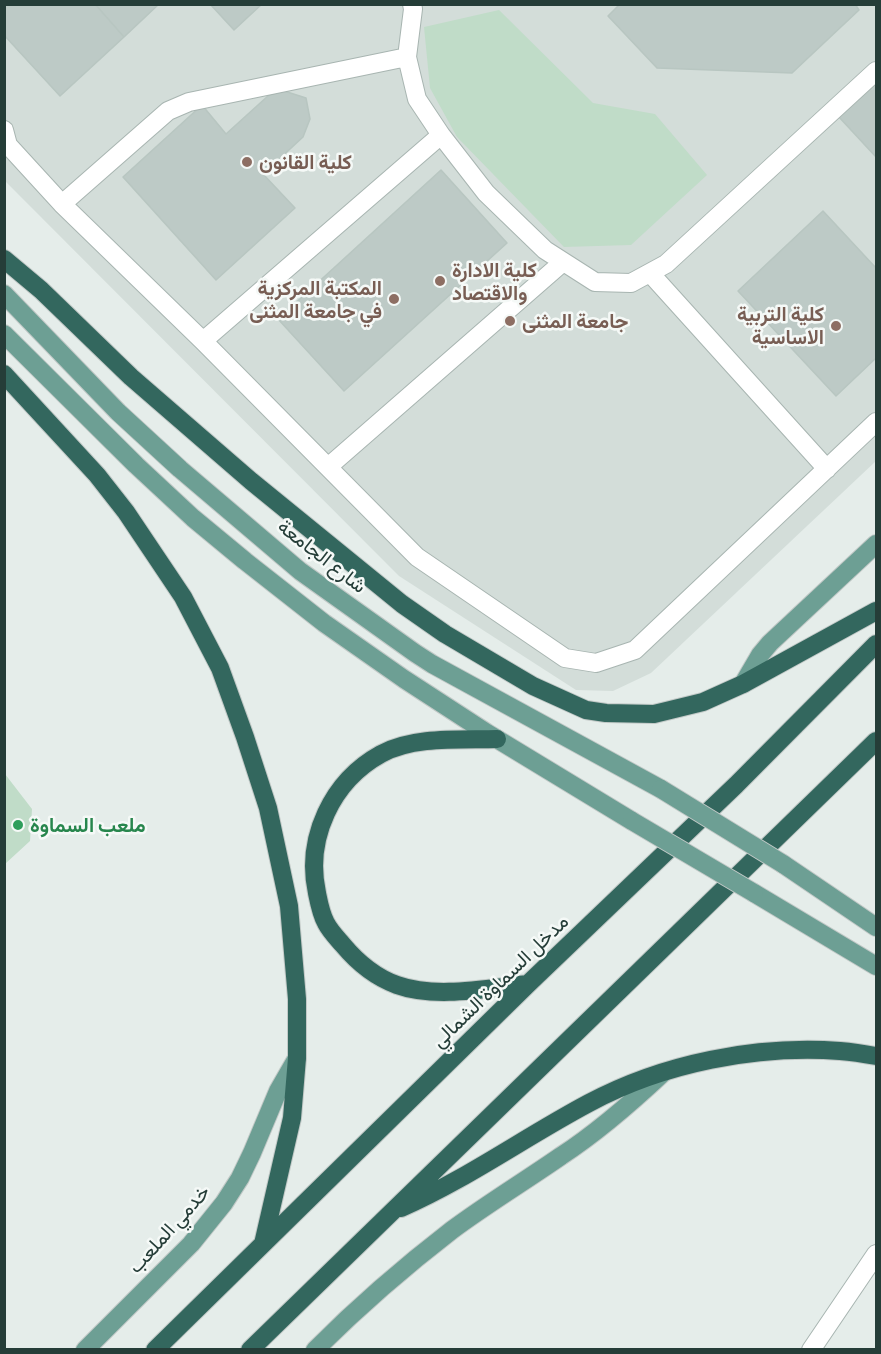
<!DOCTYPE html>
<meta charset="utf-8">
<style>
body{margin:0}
#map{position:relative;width:881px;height:1354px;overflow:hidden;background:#e5edea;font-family:Barlow,sans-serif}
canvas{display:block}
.frame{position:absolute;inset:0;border:6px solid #253d38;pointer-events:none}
</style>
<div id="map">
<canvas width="881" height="1354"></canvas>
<div class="frame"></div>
</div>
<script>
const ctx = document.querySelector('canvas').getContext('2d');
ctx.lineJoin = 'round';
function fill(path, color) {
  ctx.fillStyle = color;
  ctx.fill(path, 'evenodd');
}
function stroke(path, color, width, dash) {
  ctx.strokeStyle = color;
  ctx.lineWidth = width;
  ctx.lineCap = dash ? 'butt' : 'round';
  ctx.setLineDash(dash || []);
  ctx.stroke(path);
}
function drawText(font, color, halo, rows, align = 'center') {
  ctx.font = font + ' Barlow,Vazirmatn,sans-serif';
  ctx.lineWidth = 5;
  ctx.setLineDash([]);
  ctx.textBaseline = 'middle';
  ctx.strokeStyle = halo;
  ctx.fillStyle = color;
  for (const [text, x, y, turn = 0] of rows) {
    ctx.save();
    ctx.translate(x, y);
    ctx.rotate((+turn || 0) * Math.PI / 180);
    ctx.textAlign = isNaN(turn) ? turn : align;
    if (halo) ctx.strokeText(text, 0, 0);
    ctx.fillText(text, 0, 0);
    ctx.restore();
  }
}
fill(new Path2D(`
 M4,5H876V461L651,673L613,691L576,690L399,576L5,181Z`), '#d3ddd9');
fill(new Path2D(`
 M499,10L593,103L655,114L707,175L631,245L564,247L457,137L430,88L424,27Z
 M5,774L32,809L30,841L5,864Z`), '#c0dcc8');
const building = new Path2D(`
 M4,4H95L124,37L60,96L4,35Z
 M95,4H159L124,37Z
 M210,4H262L234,30Z
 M620,4H855L859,10L792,73L657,68L608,16Z
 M876,80V157L838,116Z
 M284,91L306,98L310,119L303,137L263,174L295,208L216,280L123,177L202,105L226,134L269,95Z
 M441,170L507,243L344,391L278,319Z
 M823,211L876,268V358L836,396L738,291Z`);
fill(building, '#bdcac6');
stroke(building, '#b8c6c1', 1.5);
const minor = new Path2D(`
 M412,4L413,9L407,57L417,99L441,135L486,193L545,250L595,282L631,283L666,264L876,71
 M4,130L8,145L62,204L203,341L417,557L565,658L596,663L635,650L876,422
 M62,204L168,111L189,102L407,57
 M650,273L827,469
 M203,341L441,135
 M328,467L563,262
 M811,1350L876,1254`);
const major = new Path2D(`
 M4,294L118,412L180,469L300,571L415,653L432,664L661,789
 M4,334L136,465L193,518L245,561L324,623L404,679L487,733L632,821
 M743,684L760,655L770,643L876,544
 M783,864L876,927
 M754,893L876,966
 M85,1350L191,1244L224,1203L240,1178L252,1153L278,1091L297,1058
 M315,1350C358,1307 404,1267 452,1230C487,1204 525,1181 561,1156C598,1132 631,1103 663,1073`);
const highway = new Path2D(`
 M4,259L41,290L131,377L251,481L402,604L445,634L533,686L586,710L606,713L654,714L703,702L743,684L876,611
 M4,374L97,475L126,512L183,597L220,668L245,737L268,808L289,906L297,999V1058L292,1118L263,1244
 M497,739C461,740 413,736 381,754C332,781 305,838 317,893C319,903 321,914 326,923C330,931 337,938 343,945C358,963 375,977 397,985C436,999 488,988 528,984
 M401,1208C467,1179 525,1137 589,1103C664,1063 756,1045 840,1051C852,1052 865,1054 876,1056
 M155,1350L528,984L736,785L876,644
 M250,1350L876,741`);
stroke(minor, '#a8b5b1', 20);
stroke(major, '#c2c9c7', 20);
stroke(highway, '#c2c9c7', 20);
stroke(minor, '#fff', 18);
stroke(major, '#6d9f94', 18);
stroke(highway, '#33675e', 18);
const majorBridge = new Path2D(`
 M661,789L783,864
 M632,821L754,893`);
stroke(majorBridge, '#c2c9c7', 20, []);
stroke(majorBridge, '#6d9f94', 18);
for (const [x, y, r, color] of [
 [247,162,6,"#8d6e63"],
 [440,281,6,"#8d6e63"],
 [394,299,6,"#8d6e63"],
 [510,321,6,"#8d6e63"],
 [836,326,6,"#8d6e63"],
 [18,825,6,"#2e9e5b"]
]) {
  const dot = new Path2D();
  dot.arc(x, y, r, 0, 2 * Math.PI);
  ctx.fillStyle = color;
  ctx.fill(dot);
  stroke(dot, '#f5f9f7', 2);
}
drawText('bold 20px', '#785e54', '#f5f9f7', [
 ["كلية القانون",259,162],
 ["كلية الادارة",452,270],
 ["والاقتصاد",452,293],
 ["المكتبة المركزية",382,288,"right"],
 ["في جامعة المثنى",382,311,"right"],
 ["كلية التربية",824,314,"right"],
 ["الاساسية",824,337,"right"],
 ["جامعة المثنى",522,321]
], 'left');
drawText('20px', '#253d38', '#f5f9f7', [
 ["شارع الجامعة",322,556,38],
 ["مدخل السماوة الشمالي",500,981,-44],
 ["خدمي الملعب",169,1229,-48]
]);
drawText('bold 20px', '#27864d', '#f5f9f7', [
 ["ملعب السماوة",30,825]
], 'left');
</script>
